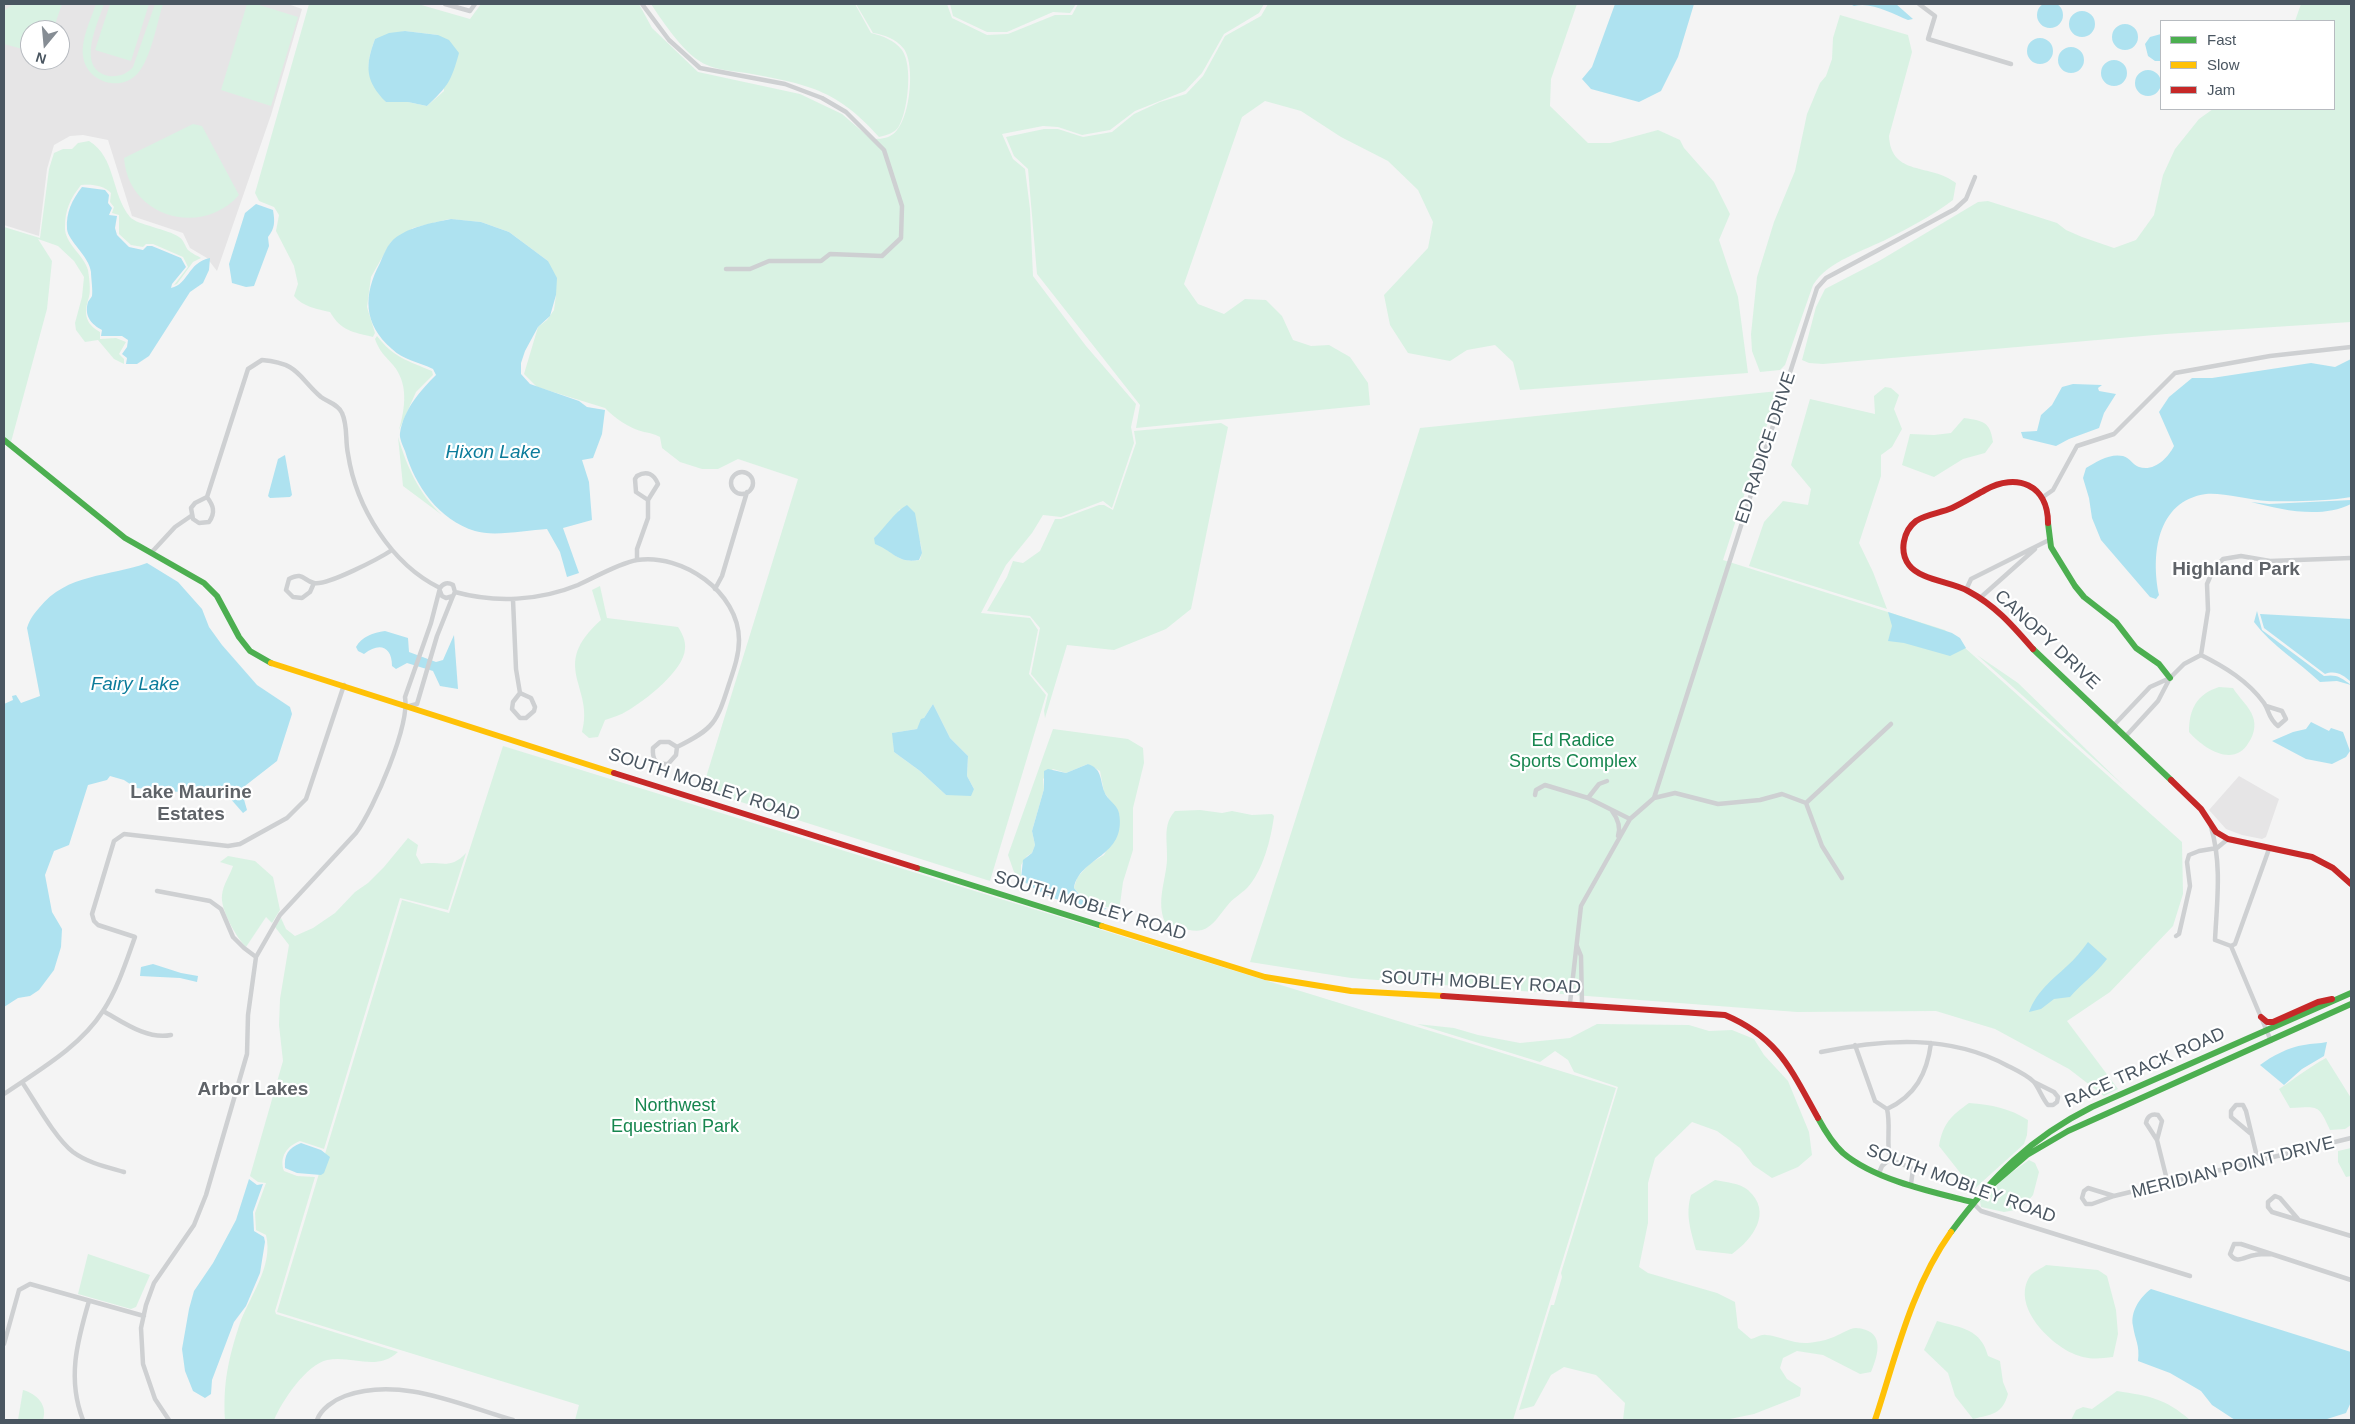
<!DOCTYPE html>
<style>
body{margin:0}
#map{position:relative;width:2355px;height:1424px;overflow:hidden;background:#f4f4f4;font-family:Helvetica,sans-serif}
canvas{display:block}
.frame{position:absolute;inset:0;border:5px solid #4a5661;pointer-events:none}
.legend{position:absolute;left:2160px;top:20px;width:175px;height:90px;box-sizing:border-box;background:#fff;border:1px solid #b7bbc0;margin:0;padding:6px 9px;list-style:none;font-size:15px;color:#4a5661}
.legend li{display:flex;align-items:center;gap:10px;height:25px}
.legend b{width:25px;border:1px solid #b7bbc0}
.north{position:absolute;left:20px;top:20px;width:50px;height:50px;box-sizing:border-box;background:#fff;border:1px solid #b7bbc0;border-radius:50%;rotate:197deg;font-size:14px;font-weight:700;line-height:20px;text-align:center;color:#4a5661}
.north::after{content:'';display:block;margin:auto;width:18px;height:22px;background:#868d94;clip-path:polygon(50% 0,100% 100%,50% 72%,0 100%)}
</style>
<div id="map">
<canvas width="2355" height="1424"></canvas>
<div class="frame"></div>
<ul class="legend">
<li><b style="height:6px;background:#4caf50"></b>Fast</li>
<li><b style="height:6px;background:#ffc107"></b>Slow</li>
<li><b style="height:6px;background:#c62828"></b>Jam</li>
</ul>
<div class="north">N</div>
</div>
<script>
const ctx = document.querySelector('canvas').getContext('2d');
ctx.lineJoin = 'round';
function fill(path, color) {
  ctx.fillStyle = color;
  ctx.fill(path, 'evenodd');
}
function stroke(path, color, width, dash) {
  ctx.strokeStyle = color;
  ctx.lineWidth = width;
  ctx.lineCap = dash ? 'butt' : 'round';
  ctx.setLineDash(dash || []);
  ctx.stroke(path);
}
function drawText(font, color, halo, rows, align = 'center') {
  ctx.font = font + ' Helvetica,sans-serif';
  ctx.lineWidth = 4.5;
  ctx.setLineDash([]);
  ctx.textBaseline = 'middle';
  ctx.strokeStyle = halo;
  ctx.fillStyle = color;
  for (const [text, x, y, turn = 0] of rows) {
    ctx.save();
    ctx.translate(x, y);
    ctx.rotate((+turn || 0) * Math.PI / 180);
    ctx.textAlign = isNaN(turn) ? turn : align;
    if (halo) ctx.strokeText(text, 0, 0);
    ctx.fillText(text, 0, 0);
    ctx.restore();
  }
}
fill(new Path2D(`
 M4,4H288L302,9L271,115L217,271L207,258L190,248L183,233L132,216L108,140L83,135L70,136L54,145L47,169L39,236L4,225ZM30,30H60V60H30Z
 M2239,776L2279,799L2266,837L2262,839L2242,835L2226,829L2209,810Z`), '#e6e5e6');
fill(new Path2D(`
 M13,4H62L53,30H30V51L4,44V11Z
 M96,4H104C98,23 75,69 109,76C119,77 127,74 133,67L155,4H163C157,23 151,58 138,73C121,93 86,82 83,56C81,39 91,19 96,4Z
 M110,4H149L131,61L95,50Z
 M247,4H256L298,17L271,106L221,90Z
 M309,4H418L470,19L481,4H639L652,28L698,72L800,94L842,114L871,139C876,139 885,139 890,136C910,127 916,66 904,49C896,39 885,35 873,33L856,4H947L952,18L987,35L1008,34L1055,15H1072L1078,4H1264L1259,13L1224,34L1202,73L1185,91L1135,111L1110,130L1082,135L1058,127L1043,126L1002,134L1013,159L1025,169L1030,209L1033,276L1086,346L1136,404L1131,427L1134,443L1112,508L1103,501L1061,517L1043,515L1032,533L1006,565L981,613L1030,618L1038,630L1029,674L1046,695L990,881L700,789L703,787L798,479L738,459L718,469H702L680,462L662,448L660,437C654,434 650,433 644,432C631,429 614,418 605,408L537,387L524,374L538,327L547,320L554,310L556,295L548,261L509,232L481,222L449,219L413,228L391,242L371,277L367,307L375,333L373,337C353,332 341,331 330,312C317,309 303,307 294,296L298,284L294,266L276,231L279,215L274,207L259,201L255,193ZM405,31L438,35L444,91L427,106L408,102H386C369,75 363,71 375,39ZM900,509C910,524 927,541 920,560C897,564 890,550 874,538L887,527ZM933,704L950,738L968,756L967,776L974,789L946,795L920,771L894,752L893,733L917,729Z
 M651,4H855L871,33C883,36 894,40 902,50C913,65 908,110 899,126C895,133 887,135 879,137C838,91 811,85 752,74C738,71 720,71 707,65C686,57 663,22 651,4Z
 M950,4H1076L1070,13L1053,12L1007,32H987L953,16Z
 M1268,4H1577L1551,79L1550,106L1588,143H1610L1658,130L1680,140L1684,148L1714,182L1730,214L1719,240L1738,297L1748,373L1520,390L1513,362L1495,345L1467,350L1450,361L1408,353L1390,325L1384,295L1428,248L1433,222L1418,190L1388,161L1341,137L1301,111L1265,101L1242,117L1184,284L1198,304L1224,314L1245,299L1266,300L1282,316L1293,340L1311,346L1329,345L1350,357L1368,383L1370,405L1136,428L1140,405L1037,274L1028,169L1014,156L1006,137L1044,129H1058L1083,137L1112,132L1134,114L1160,102L1186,94L1203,76L1225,36L1261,16Z
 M2301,4H2351V322L2166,334L1823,364L1809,363L1802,360L1816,307L1825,289L1879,261L1978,202L1988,201L2057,223L2066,230L2082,237L2114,248L2136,240L2154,215L2163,175L2175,149L2199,119L2213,109H2334V21H2295Z
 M1840,15L1908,35L1912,52L1889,136C1891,177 1931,163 1956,183L1953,200C1933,215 1911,227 1889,238C1864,251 1828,261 1813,285L1785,365L1780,370L1760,372L1752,351L1751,334L1757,277L1774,222L1795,171L1807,114L1820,83L1826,76L1832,59L1833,38Z
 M193,124L202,126L239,195C201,238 128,217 124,158Z
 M89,141C116,157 111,194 130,217C137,225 168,229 179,237C184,240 185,246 188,250C191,253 198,256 201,258L193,262L177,284L174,285L188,267L183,257L153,244H146L143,247L131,245L119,234V215L112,213L114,207L110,202L111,193C103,185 92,184 81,185C70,199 65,210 65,227C64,243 84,255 88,270C89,276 91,291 89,297C84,312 84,323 100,332V339L116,338L126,342L119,354L124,359V364L114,359L98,340L85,342L76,330L75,323L82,297L84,277L74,261L58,246L38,239L52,261L47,309L11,442L4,437V227L40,238L49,169L54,153L63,149H72L78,143Z
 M377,336C393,357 408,361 432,371L433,375L416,392L399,430C405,408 409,384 393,365C385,356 379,351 375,339Z
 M1885,387L1891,388L1899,395L1894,409L1902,429L1892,447L1881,455V476L1859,543L1873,572L1887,609L1749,566L1764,522L1783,501L1808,505L1811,489L1791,465L1810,399L1875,414L1874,396Z
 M1778,391L1723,560L1945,630L2182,842L2183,894L2173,926L2110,992L2067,1021L2118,1089L2104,1096L2069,1069L1995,1029L1936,1011L1797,1012L1351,978L1250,962L1420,428Z
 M1964,418C1983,421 1990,421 1993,442L1985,453L1963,459L1934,477L1902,465L1910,434L1934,435L1951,433Z
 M1221,423L1228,427L1191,609L1166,629L1114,650L1067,645L1045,718L1044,711L1048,694L1031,674L1040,628L1030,616L987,611L1007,577L1013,561L1023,563L1040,551L1055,519H1061L1099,505H1104L1113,510L1136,443L1134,431Z
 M398,437C407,467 419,494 442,515L403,486Z
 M600,586L607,618L678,627C682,633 686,641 685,649C684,670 645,701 627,711C621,715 613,717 605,720L598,737L589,738L582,732C595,686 548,667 601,620L592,590Z
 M1977,655L2018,683L2124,786Z
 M2219,687L2233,688C2239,698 2250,707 2253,717C2256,725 2254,735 2249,742C2234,769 2203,748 2189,732C2189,709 2197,694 2219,687Z
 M1053,729L1128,739L1143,748L1144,763L1133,808V850L1123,882L1120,904L1117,908C1104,909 1082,899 1074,888L1077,878L1089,864L1104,855L1119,827V813L1104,792L1100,771L1088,764L1066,773L1053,769L1043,779L1044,789L1032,831L1035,845L1032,853L1027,856L1021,865V879L1014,872L1008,855Z
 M503,746L1616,1088L1513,1420H575L579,1405L277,1312L402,900L449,913Z
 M1200,810L1222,813L1232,811L1252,815L1272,814L1274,816C1271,839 1263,871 1247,888C1241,894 1232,899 1227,906C1220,914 1213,927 1202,930C1190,933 1176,925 1165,922C1156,902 1166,880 1167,860C1168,842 1162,825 1175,811Z
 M408,838L418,845L416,855L421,864C439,860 450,871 466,853L448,910L400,898L324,1149L300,1141C287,1146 279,1157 284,1171L297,1176L315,1177L275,1311L276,1314L398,1352C376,1372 353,1355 327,1360C306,1365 282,1401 274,1420H225C223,1384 228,1360 239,1326C248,1298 274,1267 266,1235L256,1230L255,1213L266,1183L258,1182L250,1176L283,1061L279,1025L280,999L289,945L275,927L281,918L286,929L295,936L313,928L335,913L355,892L368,883L384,867Z
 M228,856L255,861L273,877L280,910L272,923L266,917L246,947C236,937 220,909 222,895C223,885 230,875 233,866L220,862Z
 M1417,1024L1454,1028L1478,1035L1520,1043L1570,1038L1597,1024L1689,1025L1709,1031L1732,1030L1754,1039L1764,1055L1788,1081L1809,1132L1812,1155L1798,1167L1772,1178L1753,1165L1740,1148L1717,1131L1692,1122L1655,1158L1648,1183V1223L1639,1267L1648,1273L1717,1293L1735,1302L1738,1328L1751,1339C1756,1338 1761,1334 1766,1335C1780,1336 1793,1344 1808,1343C1815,1342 1824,1341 1831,1338C1838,1336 1849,1328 1856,1328C1885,1330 1879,1353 1871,1372L1860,1374L1823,1355L1797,1351L1783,1358L1780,1368L1787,1379L1801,1388L1800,1396L1754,1414L1725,1420H1623L1625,1403L1596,1375L1564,1367L1551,1375L1534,1406L1519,1410L1551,1305H1554L1562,1277L1561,1273L1618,1087L1574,1072L1568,1060L1555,1051L1540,1062Z
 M2326,1058L2351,1098V1125L2345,1129L2330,1130C2318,1103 2318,1107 2290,1108L2279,1089C2293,1080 2309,1067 2326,1058Z
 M1969,1103C1992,1105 2009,1108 2028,1120L2027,1135L2024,1144L1971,1192L1969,1184L1939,1146C1943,1123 1951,1116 1969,1103Z
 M2351,1148V1176L2346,1177L2338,1162V1151Z
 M2029,1160L2035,1163L2039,1172L2033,1195L2021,1209L2004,1212L1981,1207L1980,1201L2008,1175Z
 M1715,1180C1725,1182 1740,1183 1748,1190C1773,1212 1753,1239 1732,1254L1696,1250C1691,1231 1685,1215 1691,1195Z
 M88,1254L150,1275L136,1307L131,1309L78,1294Z
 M2046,1265L2098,1270L2107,1276L2116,1310L2118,1334L2113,1357C2098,1359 2086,1360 2072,1353C2048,1342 2011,1305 2030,1276C2033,1272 2042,1268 2046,1265Z
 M1937,1321C1962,1328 1981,1329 1988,1356L2000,1361L2003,1382L2008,1394C2002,1415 1992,1414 1973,1419L1955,1396L1948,1373L1924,1350Z
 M23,1390C37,1394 48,1405 43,1420H18Z
 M2117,1391C2149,1396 2165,1398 2190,1420H2071L2076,1410L2083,1407L2092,1409Z`), '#d9f2e3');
fill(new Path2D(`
 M2037 15a13 13 0 1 1 26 0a13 13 0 1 1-26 0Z
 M1615,4H1694L1678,57L1661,91L1639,102L1591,89L1582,79L1592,67Z
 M1850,4H1896L1913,19L1908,20C1893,14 1871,1 1854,6Z
 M2069 24a13 13 0 1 1 26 0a13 13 0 1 1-26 0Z
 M2112 37a13 13 0 1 1 26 0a13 13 0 1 1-26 0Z
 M405,31L438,35L449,40L459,53C451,82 448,86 427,106L408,102H386C365,81 365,66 375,39L389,33Z
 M2161,34V61H2155L2148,56L2145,44L2150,37Z
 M2027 51a13 13 0 1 1 26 0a13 13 0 1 1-26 0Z
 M2058 60a13 13 0 1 1 26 0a13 13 0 1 1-26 0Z
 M2101 73a13 13 0 1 1 26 0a13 13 0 1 1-26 0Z
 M2135 83a13 13 0 1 1 26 0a13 13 0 1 1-26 0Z
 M82,187L105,190L109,195L108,203L112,208L109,215L117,216L115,228L117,235L129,247L143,250L147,246H152L181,258L186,267L172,284L171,288C189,284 187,263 210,258L209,270L203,283L190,292L149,356L137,364H126L127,358L122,354L127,347L128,340L122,336H101L102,330C91,324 84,316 88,302C89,300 91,298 92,296C93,290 91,278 91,272C89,256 68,241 67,229C66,212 72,200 82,187Z
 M256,204L273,210C275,222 275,228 268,237L269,246L254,286L246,287L232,283L229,264L245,213Z
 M451,219L481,222L509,232L548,261L557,278L556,295L550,316L538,327L525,351L521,363V374L530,384L579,401L587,407L605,410L602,434L593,458L582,460L589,482L592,520L563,528L579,573L567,577L560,552L547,529C527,530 494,537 475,531C439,520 415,486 405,451C403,446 399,438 400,433C404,409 420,391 436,375L433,369C419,362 403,360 392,349C363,324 363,295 380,263C383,256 386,248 391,242C405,227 432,223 451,219Z
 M2351,359V497C2330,501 2289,502 2267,501C2250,500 2220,492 2206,494C2156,501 2151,556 2159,595L2156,599L2150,597L2101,540L2092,518L2089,498L2083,478L2086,468C2096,462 2110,453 2123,456C2130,458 2133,465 2139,467C2154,472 2168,458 2174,446L2159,412L2169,397L2192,378H2212L2311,363L2335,367Z
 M2073,384L2102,385L2098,388L2099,391L2116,394L2104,413L2099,428L2069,439L2056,446L2023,438L2021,432L2037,431L2041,415L2052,405L2062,387Z
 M285,455L292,495L290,497L270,498L268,496L278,459Z
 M2351,500V504C2321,519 2282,510 2251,502L2269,504Z
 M907,505L915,513L922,553L919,560C898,564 893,551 875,544L874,538C885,528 894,512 907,505Z
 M147,563L178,582L202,609L209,627L222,645L257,685L290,707L292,714L277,761L241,789L247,810L243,813L229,797L218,799L212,795L136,788L124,780L110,776L107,780L88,785L69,845L54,851L45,875L52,912L62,929L61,947L54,970L39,990L30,996L18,998L4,1007V704L13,700L12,696L16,695L21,703L40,696L27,628C30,619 33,615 39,608C67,573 109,577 147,563Z
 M2257,611L2262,630L2324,676C2336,674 2341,677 2351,685L2337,681L2320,682C2299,662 2272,646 2254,622Z
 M1888,612L1952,633L1960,638L1966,648L1950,656L1904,643L1888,641L1892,626Z
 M2260,614L2351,619V682C2343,675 2336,670 2325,674L2264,628Z
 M385,631L408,638L409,652L436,662L443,660L454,635L458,689L440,686L433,671L407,663L396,669L392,666C392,646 379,642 364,654L358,651L356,647C362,636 373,633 385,631Z
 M933,704L950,738L968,756L967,776L974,789L971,796L946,795L920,771L894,752L892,733L917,729L921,719L924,718Z
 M2311,722L2329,731L2331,728L2343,732L2350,751L2346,757L2332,764L2306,759L2272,741L2293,732L2306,729Z
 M1088,764C1102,769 1100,779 1104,791C1107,800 1117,804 1119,813C1127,857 1079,857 1074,888L1078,893L1107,909C1080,911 1041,896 1021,879L1023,860L1032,853L1035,845L1032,831L1044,789V771L1048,769L1066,773Z
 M2088,942L2107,959C2096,974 2082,983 2070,997L2054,999L2041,1009L2029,1012C2037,991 2051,981 2067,966C2075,959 2082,950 2088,942Z
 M153,964L181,973L198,976L197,982L180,978L140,976L141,967Z
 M2327,1042L2324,1056L2302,1069L2284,1085L2260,1065C2272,1056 2289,1047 2304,1045C2312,1043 2319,1044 2327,1042Z
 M301,1143L321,1150L330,1157L324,1173L321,1175L297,1173L285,1168C284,1155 288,1148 301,1143Z
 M249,1179L257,1185L263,1184L253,1212L254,1231L264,1237L265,1242L260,1273L246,1306L234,1322L212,1380L211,1394L205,1398L193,1391L185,1371L182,1349L189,1309L194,1291L213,1263L236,1220Z
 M2151,1289L2351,1352V1402L2346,1413L2324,1420H2235L2212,1405L2201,1391L2170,1373L2138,1361C2140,1345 2135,1340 2133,1326C2130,1312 2140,1297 2151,1289Z`), '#aee2f0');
stroke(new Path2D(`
 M445,4L470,11L475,4
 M642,4L669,40L700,68L785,84L822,98L846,112L884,150L902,206L901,238L882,256L830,254L821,261H769L750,269H726
 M1919,4L1935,16L1928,39L2011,64
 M731 483a11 11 0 1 1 22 0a11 11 0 1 1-22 0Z
 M207,497C213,505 216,512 209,522L199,523L193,519L191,508L195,503L207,497L248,369L262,360C299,363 298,377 321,397C328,402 339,405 342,413C348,426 345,440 348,454C356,507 391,564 440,588
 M2043,497L2053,490L2077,446L2114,434L2175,373L2270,356L2351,347
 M151,553L175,527L191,516
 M637,560V549L648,518V500L658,484C654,474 647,470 637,476L635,479L636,492L648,500
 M314,583L310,592L302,598L293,597L286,590L289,579C304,571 303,581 314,583C327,586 380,558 392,550
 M715,589L722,576L747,492
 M1966,590L1971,579L2049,540
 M455,592C495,603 539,601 578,585C596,577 617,564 637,560C682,553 739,592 739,640C739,655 734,669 729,684C717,722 714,729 677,747L669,742H660L653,748C652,760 656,765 668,764L676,755L677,747
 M1980,598L2035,549
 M513,600L516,669L520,693L513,702L512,709L520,718H526L534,711L535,707L531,698L520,693
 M2201,655C2225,667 2248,681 2264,703C2270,712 2268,718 2278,726L2286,719L2282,711L2266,706
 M409,706L417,704L437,636L453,596
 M2114,725L2150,687L2170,678L2184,664L2201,655L2208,610L2207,584L2213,570L2223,559L2241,556L2270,561L2351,558
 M2126,736L2158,701L2170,678
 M1535,795L1536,790L1545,785L1588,798L1630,819
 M1588,798L1599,784L1607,781
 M1654,798L1817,288L1826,278L1955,209L1966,199L1975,177
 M1806,803L1891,724
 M1612,811C1618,819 1621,827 1618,836
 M2211,827C2222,864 2217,901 2215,940L2231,946L2271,1041
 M157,891L210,901L221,909L233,937L244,948L256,957
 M2176,936L2179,934L2190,886L2187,862L2189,855L2199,851L2217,848L2228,839
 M1577,946L1581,956L1582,1004
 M2231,946L2235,944L2269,849
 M1570,1003L1581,906L1630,819L1654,798L1675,793L1718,804L1760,800L1782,794L1806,803L1822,846L1842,878
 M103,1011C123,1022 147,1040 171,1035
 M1855,1045L1875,1101L1887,1109C1915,1096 1927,1074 1931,1043
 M1821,1052C1883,1039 1950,1034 2008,1066C2016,1070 2027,1075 2034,1082C2039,1088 2042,1098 2048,1105H2053L2057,1102L2058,1097L2054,1092L2034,1082
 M22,1082C35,1101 55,1138 73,1152C88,1163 107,1167 124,1172
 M4,1094C39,1070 80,1047 103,1011C118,988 126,962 135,937L98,925L94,921L92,914L114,841L124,834L228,846L240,844L287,818L306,799L344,685
 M1887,1109C1891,1125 1886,1142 1890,1159
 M2250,1133L2231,1117V1111L2236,1105H2243L2246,1111L2258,1161
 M2157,1140L2146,1123C2147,1117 2151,1113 2158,1115L2162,1121L2157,1140L2168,1184
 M1879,1173L1882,1166L1890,1159L1913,1169L1911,1184
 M2114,1196L2088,1188L2084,1191L2082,1198L2086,1204H2092L2114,1196L2351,1138
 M1972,1202L1981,1211L2190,1276
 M2298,1219L2280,1198L2275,1196L2268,1202V1207L2272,1212L2351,1236
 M2271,1254C2266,1254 2260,1254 2255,1255C2245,1256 2237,1265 2230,1254L2234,1244H2241L2351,1280
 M4,1344L19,1290L30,1284L144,1316
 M83,1420C67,1379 77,1342 89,1301
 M169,1420L155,1399L143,1364L141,1328L146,1305L154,1283L194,1225L206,1195L247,1054L248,1015L256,957L280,915L356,833C374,809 410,725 405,697L431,623L440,588C443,583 448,582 453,585L455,592L453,596L446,598L442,596L440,591
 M317,1420C321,1409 334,1400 345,1396C400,1376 460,1405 513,1420`), '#ced0d2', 4.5);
stroke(new Path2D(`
 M4,440L125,538L204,583L217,596L239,637L250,651L271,663
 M2048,523L2051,547L2075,586L2084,597L2116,622L2136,648L2159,664L2170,678
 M2033,649L2171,780
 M917,868L1102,926
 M1818,1118C1825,1131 1832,1143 1843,1153C1875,1180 1932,1192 1972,1202
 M1985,1191L2027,1155L2068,1131L2351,1004
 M1951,1232C1992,1177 2030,1138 2092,1107L2351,993`), '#4caf50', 6);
stroke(new Path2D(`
 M271,663L614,773
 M1102,926L1265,977L1351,991L1443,996
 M1875,1420C1896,1356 1911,1288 1951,1232`), '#ffc107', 6);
stroke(new Path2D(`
 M2033,649C2012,625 1996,606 1968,591C1952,582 1920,580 1909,565C1899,552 1903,531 1916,521C1926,514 1941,513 1952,508C1963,503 1974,496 1985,490C2017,472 2048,485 2048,523
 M614,773L917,868
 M2171,780L2201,809L2216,832L2228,839L2312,857L2333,868L2351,884
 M1443,996L1725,1015C1779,1038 1791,1070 1818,1118
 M2261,1017L2267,1022H2273L2318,1002L2332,999`), '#c62828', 6);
drawText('18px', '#4a5661', '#fff', [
 ["ED RADICE DRIVE",1766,448,-72],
 ["CANOPY DRIVE",2047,640,43],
 ["SOUTH MOBLEY ROAD",704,785,18],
 ["SOUTH MOBLEY ROAD",1090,906,17],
 ["SOUTH MOBLEY ROAD",1481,983,3],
 ["RACE TRACK ROAD",2145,1068,-24],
 ["MERIDIAN POINT DRIVE",2233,1168,-14],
 ["SOUTH MOBLEY ROAD",1961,1184,20]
]);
drawText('18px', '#17864f', '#fff', [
 ["Ed Radice",1573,741],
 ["Sports Complex",1573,762],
 ["Northwest",675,1106],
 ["Equestrian Park",675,1127]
]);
drawText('italic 19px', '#0c7c9b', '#fff', [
 ["Hixon Lake",493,453],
 ["Fairy Lake",135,685]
]);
drawText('bold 19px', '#5f6368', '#fff', [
 ["Highland Park",2236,570],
 ["Lake Maurine",191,793],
 ["Estates",191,815],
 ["Arbor Lakes",253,1090]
]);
</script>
